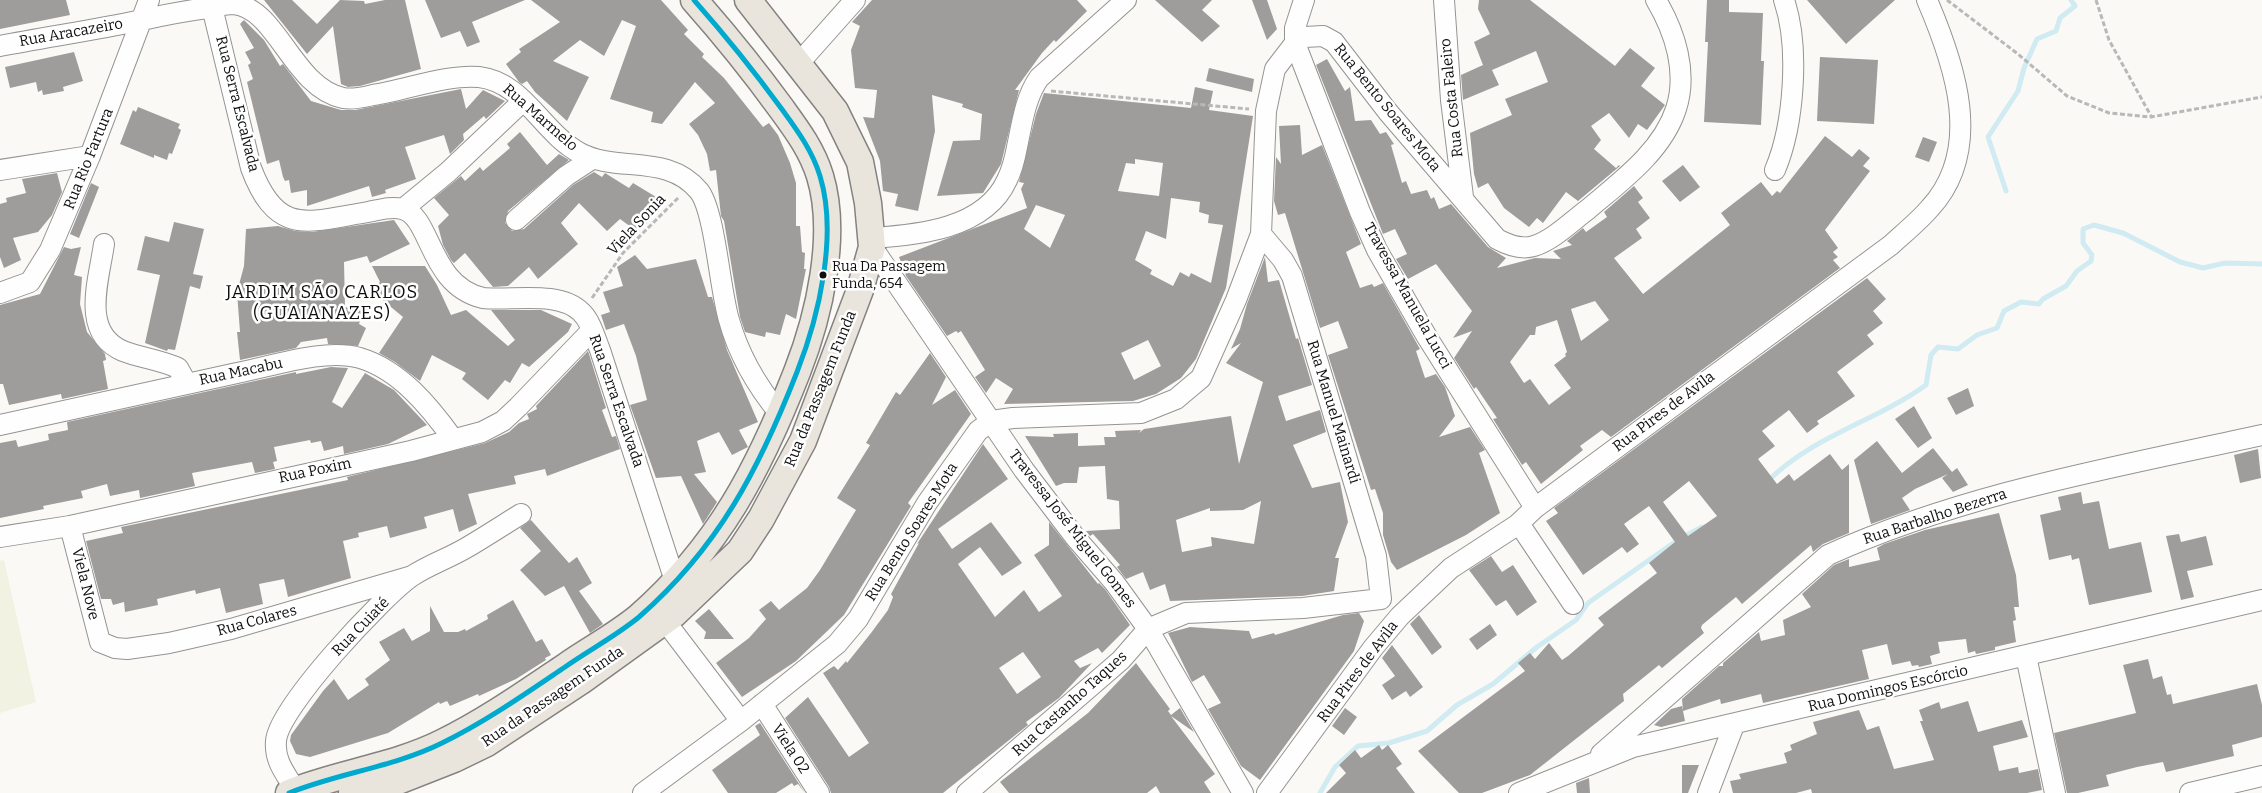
<!DOCTYPE html>
<meta charset="utf-8">
<style>
body{margin:0}
canvas{display:block;background:#fbf9f6}
</style>
<canvas width="2262" height="793"></canvas>
<script>
const ctx = document.querySelector('canvas').getContext('2d');
ctx.lineJoin = 'round';
function fill(path, color) {
  ctx.fillStyle = color;
  ctx.fill(path, 'evenodd');
}
function stroke(path, color, width, dash) {
  ctx.strokeStyle = color;
  ctx.lineWidth = width;
  ctx.lineCap = dash ? 'butt' : 'round';
  ctx.setLineDash(dash || []);
  ctx.stroke(path);
}
function drawText(font, color, halo, rows, align = 'center') {
  ctx.font = font + ' Bitter,serif';
  ctx.lineWidth = 5;
  ctx.setLineDash([]);
  ctx.textBaseline = 'middle';
  ctx.strokeStyle = halo;
  ctx.fillStyle = color;
  for (const [text, x, y, turn = 0] of rows) {
    ctx.save();
    ctx.translate(x, y);
    ctx.rotate((+turn || 0) * Math.PI / 180);
    ctx.textAlign = isNaN(turn) ? turn : align;
    if (halo) ctx.strokeText(text, 0, 0);
    ctx.fillText(text, 0, 0);
    ctx.restore();
  }
}
fill(new Path2D(`
 M4,560L36,702L0,713V561Z`), '#f1f2e1');
stroke(new Path2D(`
 M2006,191L1988,137L2018,91L2024,68L2037,39L2056,31L2060,18L2075,6L2071,0
 M1768,481C1811,437 1876,421 1926,385L1931,355L1938,347L1958,349L1977,335L1997,328L2004,311L2021,302L2039,304L2043,299L2066,286L2077,271L2091,261L2092,255L2083,243V229L2094,225L2123,233L2180,262L2203,268L2225,263L2262,264
 M1320,793L1335,767L1358,746L1389,743L1427,731L1457,705L1493,684L1537,647L1576,620L1588,603L1679,539L1702,527`), '#d0ebf2', 5);
fill(new Path2D(`
 M0,0H66L70,15L0,29Z
 M264,0H292L317,24L340,0L364,1L365,4L385,0H405L421,69L360,86L348,87L341,84L333,26L307,54Z
 M425,0H525L472,22L480,42L467,47L460,31L441,38Z
 M531,0H661L688,30L684,34L704,54L702,57L724,78L763,127L769,123L778,135L790,163L796,183V226H800L802,252L805,253L804,269H806L796,319L786,314L780,335L766,332L765,337L745,332L740,317L724,221L721,216L716,170L710,171L707,154L698,135L689,124L715,103L695,82L662,124L651,122L653,112L610,99L636,26L622,20L604,56L580,40L553,61L589,77L567,121L535,92L527,81L522,84L519,82L506,64L521,52L519,49L560,22Z
 M872,0H1077L1087,11L1056,42L1054,40L1042,53L1015,90H1019L1001,164L983,193L937,196L953,141L980,140L982,114L962,107L963,104L932,95L935,131L918,211L895,206L898,194L883,191L880,161L863,117L874,118L877,90L855,88L851,50L860,26L852,22Z
 M1155,0H1212L1202,10L1220,26L1202,42Z
 M1252,0H1267L1277,29L1267,40Z
 M1479,0H1530L1615,66L1630,48L1655,68L1641,86L1665,105L1647,130L1638,124L1629,138L1609,113L1591,126L1601,140L1594,149L1616,168L1619,165L1620,166L1578,201L1566,192L1543,223L1537,218L1529,227L1504,208L1488,183L1478,188L1474,174L1470,133L1512,115L1505,99L1548,82L1536,51L1492,70L1499,85L1463,100L1461,75L1483,65L1474,42L1490,34L1478,9Z
 M1707,0H1729V12L1763,13L1761,61H1764L1761,125L1704,122L1708,42H1705Z
 M1807,0H1895L1846,44Z
 M244,20L264,40L280,66L283,64L311,101L341,110H355L461,89L466,109L483,90L505,101L486,119L484,116L463,134L464,140L450,154L444,135L405,147L416,179L385,190L386,193L372,197L369,186L307,206V190L291,193L289,180L285,181L283,177L279,160L267,164L247,82L253,79L248,65L251,63L245,52L254,48L240,24Z
 M74,52L83,81L63,87L64,91L43,95L42,90L38,92L36,82L10,88L5,67Z
 M1820,57L1878,60L1874,124L1817,121Z
 M1327,59L1345,91L1350,87L1355,121L1371,120L1380,134L1386,132L1394,144L1391,145L1402,183L1406,181L1411,194L1427,190L1431,199L1434,197L1439,209L1451,204L1488,247L1506,258L1497,268L1535,258L1561,259L1553,251L1572,245L1567,241L1583,228L1586,232L1607,217L1604,212L1634,186L1643,198L1638,202L1650,218L1636,229L1642,238L1614,258L1643,294L1730,225L1721,213L1761,182L1772,196L1777,191L1780,193L1825,136L1852,157L1859,149L1870,158L1863,166L1870,171L1825,230L1838,248L1833,252L1838,257L1833,260L1840,268L1611,437L1602,430L1580,446L1583,450L1541,484L1526,462L1522,465L1493,419L1497,418L1476,387L1474,389L1454,358L1472,331L1453,338L1472,311L1436,264L1408,279L1396,259L1407,254L1395,229L1383,234L1316,65ZM1595,301L1609,320L1581,341L1571,309ZM1557,320L1567,352L1565,354L1566,356L1554,365L1571,388L1549,405L1530,379L1524,383L1510,362L1530,335H1535L1536,327Z
 M1209,68L1254,79L1252,92L1206,81Z
 M1195,87L1213,91L1209,110L1253,116L1226,288L1196,359L1181,378L1156,394L1133,401L1004,404L1013,389L996,378L986,393L975,377L985,370L961,331L958,333L956,331L947,336L906,276L899,257L1027,208L1021,189L1024,183L1019,182L1036,114L1044,93L1191,108ZM1135,159L1163,163L1159,196L1118,191L1126,163L1135,164ZM1171,198L1200,202L1199,212L1209,215L1208,223L1223,225L1211,283L1191,273L1189,277L1180,272L1173,286L1150,274L1152,270L1135,260L1146,231L1166,239ZM1036,205L1065,215L1050,248L1024,229ZM1148,340L1161,366L1134,380L1121,353Z
 M138,107L180,124L178,128L181,130L172,154L169,153L167,160L154,155V158L120,144L133,110L136,112Z
 M1300,125L1302,155L1322,145L1361,244L1346,252L1360,288L1372,284L1374,287L1383,283L1420,349L1416,351L1425,378L1436,374L1445,387L1455,416L1439,437L1470,427L1485,450L1479,453L1500,513L1466,535L1397,570L1391,562L1383,535V513L1375,489L1371,490L1328,355L1348,348L1338,321L1320,328L1285,213L1278,215L1274,201L1276,157L1281,164L1279,126Z
 M520,132L547,165L559,154L569,160L508,211L505,223L512,231L524,229L573,185L594,172L602,177L605,173L629,188L633,183L666,203L638,232L620,219L607,231L579,203L561,223L578,244L538,279L529,267L508,286L493,287L465,253L454,263L451,260L443,245L438,226L449,215L434,198L461,176L465,181L480,167L483,171L510,148L507,144Z
 M1923,137L1937,142L1929,162L1915,157Z
 M1683,165L1700,187L1680,202L1662,181Z
 M57,173L62,192L52,215L38,232L13,238L21,260L4,268L0,257V204L7,202L6,198L26,193L22,179Z
 M91,183L99,187L79,238L70,234Z
 M394,220L410,244L370,263L367,256L344,262L345,307L363,311L359,324L366,328L358,346L328,344L327,338L301,342L296,348L240,360L237,332H240L237,292L244,266L246,229L278,226L295,231L312,232Z
 M174,222L204,229L193,274L203,276L200,289L190,286L175,350L168,349L167,351L145,343L160,275L137,270L145,236L169,242Z
 M64,247L71,249L81,247L74,275L82,277L80,304L87,332L105,354L106,360L103,361L108,389L62,399L61,394L9,405L3,384H0V305L40,294Z
 M635,255L647,269L696,259L708,297H712L727,350L758,422L739,430L748,447L732,455L719,432L697,441L706,472L694,474L717,502L703,524L681,476L656,478L630,405L647,400L636,356L624,324L606,330L601,315L610,312L603,292L623,286L617,267Z
 M1265,257L1268,282L1279,280L1296,339L1298,338L1312,385L1278,396L1286,421L1320,410L1326,432L1293,445L1312,488L1340,482L1348,522L1335,558H1339L1334,591L1302,596L1170,601L1165,584L1150,590L1143,572L1126,579L1117,567L1120,565L1093,534L1090,536L1086,531L1120,529L1119,501L1107,499L1105,466L1079,467L1077,483H1064L1056,486L1025,436L1054,437L1053,434L1078,433V446L1105,445L1104,437H1116L1115,431L1141,430L1139,433L1144,429L1231,416L1239,464L1263,382L1226,363L1241,343L1231,349L1240,329L1247,304ZM1261,501L1254,544L1211,537L1212,546L1182,552L1176,520L1210,508V511L1243,510Z
 M372,266H425L437,285L451,315L466,310L508,346L515,340L491,310H541L572,324L568,332L529,367L522,363L510,383L505,380L488,400L462,379L466,373L432,355L420,381L395,362L379,353L403,317L380,298L374,288L380,282Z
 M1867,278L1886,299L1873,311L1883,323L1867,335L1874,344L1837,372L1855,396L1817,421L1819,424L1807,433L1789,410L1762,431L1775,446L1758,459L1777,484L1789,474L1794,481L1830,454L1842,470L1849,464V533L1823,544L1813,552L1811,545L1742,604L1736,597L1702,625L1701,628L1704,633L1662,668L1659,665L1623,694L1624,701L1530,775L1482,793H1459L1418,751L1525,671L1518,663L1530,653L1535,659L1549,643L1562,660L1568,656L1604,625L1598,618L1657,573L1649,563L1675,542L1649,506L1624,524L1639,544L1627,553L1622,547L1583,575L1546,521L1558,513L1554,508ZM1689,481L1717,516L1688,536L1663,502Z
 M588,351L606,408L602,410L612,437L616,436L620,449L547,476L545,469L514,476L516,484L468,494L477,524L459,532L453,509L424,517L427,528L390,538L387,526L358,533L359,537L343,541L351,578L288,597L284,579L259,584L263,604L226,613L220,588L196,594L195,590L157,599L158,605L125,612L124,602L113,605L111,599H101L86,541L123,533L121,527L348,480L347,477L485,443L509,432L519,423L529,419L527,414L537,409L536,406Z
 M930,353L946,377L932,405L955,390L971,414L908,503L911,506L844,615L796,661L742,697L716,663L749,638L766,619L759,610L771,601L779,610L807,588L820,570L856,510L837,498L870,445L866,443L896,392L900,395Z
 M331,367L348,368L332,402L342,408L365,373L394,390L427,425L388,444L344,454L343,446L324,451L321,441L311,443L310,440L274,447L277,461L273,462L275,469L255,473L252,462L192,473L195,486L140,498L139,490L110,496L107,484L81,491L83,498L43,506L44,509L0,518V443L16,440L18,447L49,440L48,434L68,430L67,422L296,372V374Z
 M1968,388L1974,406L1956,415L1947,398Z
 M1914,406L1932,438L1918,448L1895,419Z
 M1877,441L1902,473L1933,448L1952,472L1957,468L1968,485L1953,492L1942,478L1948,474L1915,489L1902,498L1910,510L1871,524L1854,460Z
 M983,444L1008,479L938,529L952,549L991,522L1022,563L1002,576L980,547L958,564L995,617L1024,590L1039,612L1062,596L1034,555L1049,545V522L1098,584L1099,583L1105,589L1130,625L1102,653L1098,648L1074,661L1080,668L1092,663L1059,698L1026,722L1028,725L943,793H831L829,787L785,718L808,697L849,757L869,743L823,673L834,666L838,670L846,661L847,663L871,633L888,610L893,597L891,594L919,543L917,544ZM1023,652L1041,677L1017,694L999,668Z
 M2258,449L2261,478L2240,483L2234,455Z
 M2081,492L2083,504L2099,501L2109,549L2141,542L2152,592L2089,605L2079,558L2072,560L2071,555L2049,560L2040,515L2061,510L2058,497Z
 M1999,513L2016,575L2019,607H2014L2016,620L2013,621L2016,642L1995,647V650L1976,654L1975,651L1968,653L1966,639L1938,642L1940,653L1930,656L1932,664L1919,667L1918,665L1912,666L1910,661L1892,665L1887,644L1862,650L1869,679L1763,703L1761,694L1721,704L1720,699L1683,711L1682,699L1719,666H1723V663L1759,632L1761,641L1785,635L1783,620L1811,607L1802,594L1834,565L1849,559V567L1880,560L1877,548L1884,544L1925,530Z
 M531,520L569,563L577,557L592,583L579,591L603,624L590,633L564,586L545,596L520,570L541,551L520,528Z
 M2179,534L2181,542L2206,536L2213,565L2187,571L2194,597L2181,600L2166,536Z
 M1491,556L1502,572L1513,565L1537,602L1517,616L1506,600L1496,606L1469,570Z
 M513,600L536,642L542,639L551,655L545,658L546,660L516,679L479,696L478,694L450,706L447,701L440,704L439,702L388,733L310,757L296,754L290,741L291,735L323,691L334,679L348,700L369,685L365,679L390,660L379,642L404,628L412,641L430,631V606L444,632H458L465,629L466,631L488,619L487,615Z
 M709,609L734,639H704L706,632L695,621Z
 M1359,613L1364,621L1354,651L1260,780L1241,766L1208,709L1221,703L1204,675L1192,682L1168,633L1190,627L1249,631L1252,639L1274,633L1275,635L1343,615Z
 M1419,615L1442,647L1432,655L1410,624Z
 M1490,624L1497,635L1477,650L1469,639Z
 M1392,645L1423,687L1410,697L1406,691L1392,700L1382,685L1395,676L1382,658Z
 M2148,659L2153,679L2162,676L2167,695L2171,694L2173,704L2257,684L2262,705V737L2232,745L2234,756L2166,772L2163,762L2137,767L2106,775L2109,786L2078,793H2067L2054,733L2136,713L2123,665Z
 M1136,663L1170,709L1168,711L1171,715L1180,708L1194,732L1171,716L1215,774L1204,782L1211,793H1160L1156,786L1147,793H1009L1000,782L1088,713Z
 M1968,701L1978,732L2022,720L2028,737L1993,746L1999,771L2018,767L2019,773L2038,769L2042,790L2027,793H1812L1811,789L1796,793H1733L1730,781L1741,779L1739,774L1787,763L1784,753L1792,750L1790,745L1817,734L1813,722L1859,710L1867,730L1879,726L1894,769L1934,760L1920,721H1923L1919,710L1939,702L1941,709Z
 M1682,706L1685,721L1661,727L1654,725L1671,709Z
 M1345,708L1357,717L1344,735L1332,726Z
 M760,723L805,793L798,784L794,786L792,783L776,793H728L712,770L760,735L755,726Z
 M1379,745L1382,750L1388,745L1402,764L1396,768L1415,793H1326L1346,773L1339,765L1355,750L1361,758Z
 M1682,765H1699L1688,793H1682Z
 M1589,778L1590,793H1577L1576,783Z`), '#9f9d9b');
const minor = new Path2D(`
 M1304,0L1295,28V43L1360,212L1377,250L1427,337L1535,508
 M1444,0L1451,100L1463,197
 M212,7L251,168C277,237 307,222 368,212C379,210 391,206 402,209C432,216 428,285 483,298C512,301 559,290 581,312C591,321 595,338 600,350L675,581
 M0,46C47,37 95,30 142,20C163,15 185,11 207,8C216,7 224,4 233,4C277,7 292,87 343,98C353,100 364,97 373,95C406,90 447,74 479,77C524,82 542,133 580,153C618,173 668,153 699,191C715,211 720,291 729,320C739,356 756,385 780,414
 M799,63L855,0
 M0,170L90,156
 M1775,170C1794,125 1800,47 1784,0
 M403,209L448,172L523,101
 M516,220L566,176L592,159
 M1261,234L1283,260L1292,276L1376,556L1381,599
 M872,238C918,235 985,229 1007,180C1012,170 1015,158 1017,147C1022,124 1025,98 1039,78L1126,0
 M104,244C99,280 80,333 123,351C141,358 161,360 178,368L187,384
 M872,247L1024,470L1075,537L1114,582L1148,629L1243,793
 M0,293L30,282L50,250L90,156L149,0
 M0,425C79,407 158,390 237,373C273,366 325,348 360,358C400,370 430,407 453,439
 M1517,525L1524,531L1573,604
 M70,526L100,642L115,648L127,649L169,643L231,629L412,576
 M0,537L70,526L411,451L482,432L503,421L518,407L592,330
 M665,621L741,721
 M2026,656L2055,793
 M762,704L819,793
 M1601,754L1828,555C1965,493 2116,467 2262,435
 M297,793C288,776 274,763 276,741C278,708 383,596 412,576C429,565 449,558 466,548C485,537 503,525 521,514
 M643,793L741,721L837,644L858,619L927,503L978,431L991,421L1013,418L1141,413L1176,399L1201,378L1236,300L1261,234L1266,111L1275,69L1295,43L1305,37L1323,36L1334,42L1388,112L1497,239C1508,245 1521,250 1534,246C1553,240 1571,222 1587,210C1620,182 1662,152 1676,109C1688,72 1675,32 1656,0
 M967,793L1121,660L1148,629L1186,613L1303,608L1381,599
 M1267,793L1373,648L1400,616L1451,568L1517,525L1535,508L1891,245C1904,233 1919,221 1930,208C1984,149 1955,65 1927,0
 M1519,793L1633,747L2262,600
 M1708,793L1734,725
 M2190,793L2262,776`);
const major = new Path2D(`
 M289,793C338,773 394,767 442,743C485,722 525,694 565,667C589,650 616,636 639,617C719,547 759,469 797,372C819,316 838,235 820,176C812,150 797,130 781,108C754,71 725,35 694,0
 M352,793L398,781L454,759L487,743L581,681L674,614L740,551L761,519L803,441L860,290L872,247L868,203L860,162L835,111L748,0`);
stroke(minor, '#959493', 22);
stroke(major, '#838280', 29);
stroke(new Path2D(`
 M1947,0L2018,54L2067,96L2109,113L2151,117L2262,97
 M2096,0L2109,40L2151,116
 M1051,91L1249,109
 M592,298L623,253L679,197`), '#b9b8b8', 3, [5, 2.5]);
stroke(minor, '#fefefe', 20);
stroke(major, '#eae5dc', 26);
stroke(new Path2D(`
 M289,793C338,773 394,767 442,743C485,722 525,694 565,667C589,650 616,636 639,617C719,547 759,469 797,372C819,316 838,235 820,176C812,150 797,130 781,108C754,71 725,35 694,0`), '#00a9ce', 5);
for (const [x, y, r, color] of [
 [823,275,4.5,"#0f0f0f"]
]) {
  const dot = new Path2D();
  dot.arc(x, y, r, 0, 2 * Math.PI);
  ctx.fillStyle = color;
  ctx.fill(dot);
  stroke(dot, '#fff', 2);
}
drawText('14px', '#0f0f0f', '#fff', [
 ["Rua Da Passagem",832,267],
 ["Funda, 654",832,284]
], 'left');
drawText('15px', '#0f0f0f', '#fff', [
 ["Rua Aracazeiro",71,33,-10],
 ["Rua Costa Faleiro",1452,98,-96],
 ["Rua Serra Escalvada",237,104,76],
 ["Rua Bento Soares Mota",1387,108,51],
 ["Rua Marmelo",540,118,41],
 ["Rua Rio Fartura",89,159,-68],
 ["Viela Sonia",637,225,-47],
 ["Travessa Manuela Lucci",1407,296,61],
 ["Rua Macabu",241,372,-12],
 ["Rua da Passagem Funda",821,389,-68],
 ["Rua Serra Escalvada",616,401,71],
 ["Rua Manuel Mainardi",1333,412,73],
 ["Rua Pires de Avila",1664,412,-37],
 ["Rua Poxim",315,471,-12],
 ["Rua Barbalho Bezerra",1935,517,-18],
 ["Travessa José Miguel Gomes",1072,529,52],
 ["Rua Bento Soares Mota",912,532,-58],
 ["Viela Nove",85,584,76],
 ["Rua Colares",257,621,-15],
 ["Rua Cuiaté",361,627,-46],
 ["Rua Pires de Avila",1358,672,-53],
 ["Rua Domingos Escórcio",1888,689,-13],
 ["Rua da Passagem Funda",553,697,-34],
 ["Rua Castanho Taques",1070,704,-42],
 ["Viela 02",790,749,57]
]);
ctx.letterSpacing = '1px';
drawText('18px', '#0f0f0f', '#fff', [
 ["JARDIM SÃO CARLOS",322,293],
 ["(GUAIANAZES)",322,314]
]);
ctx.letterSpacing = '0px';
</script>
